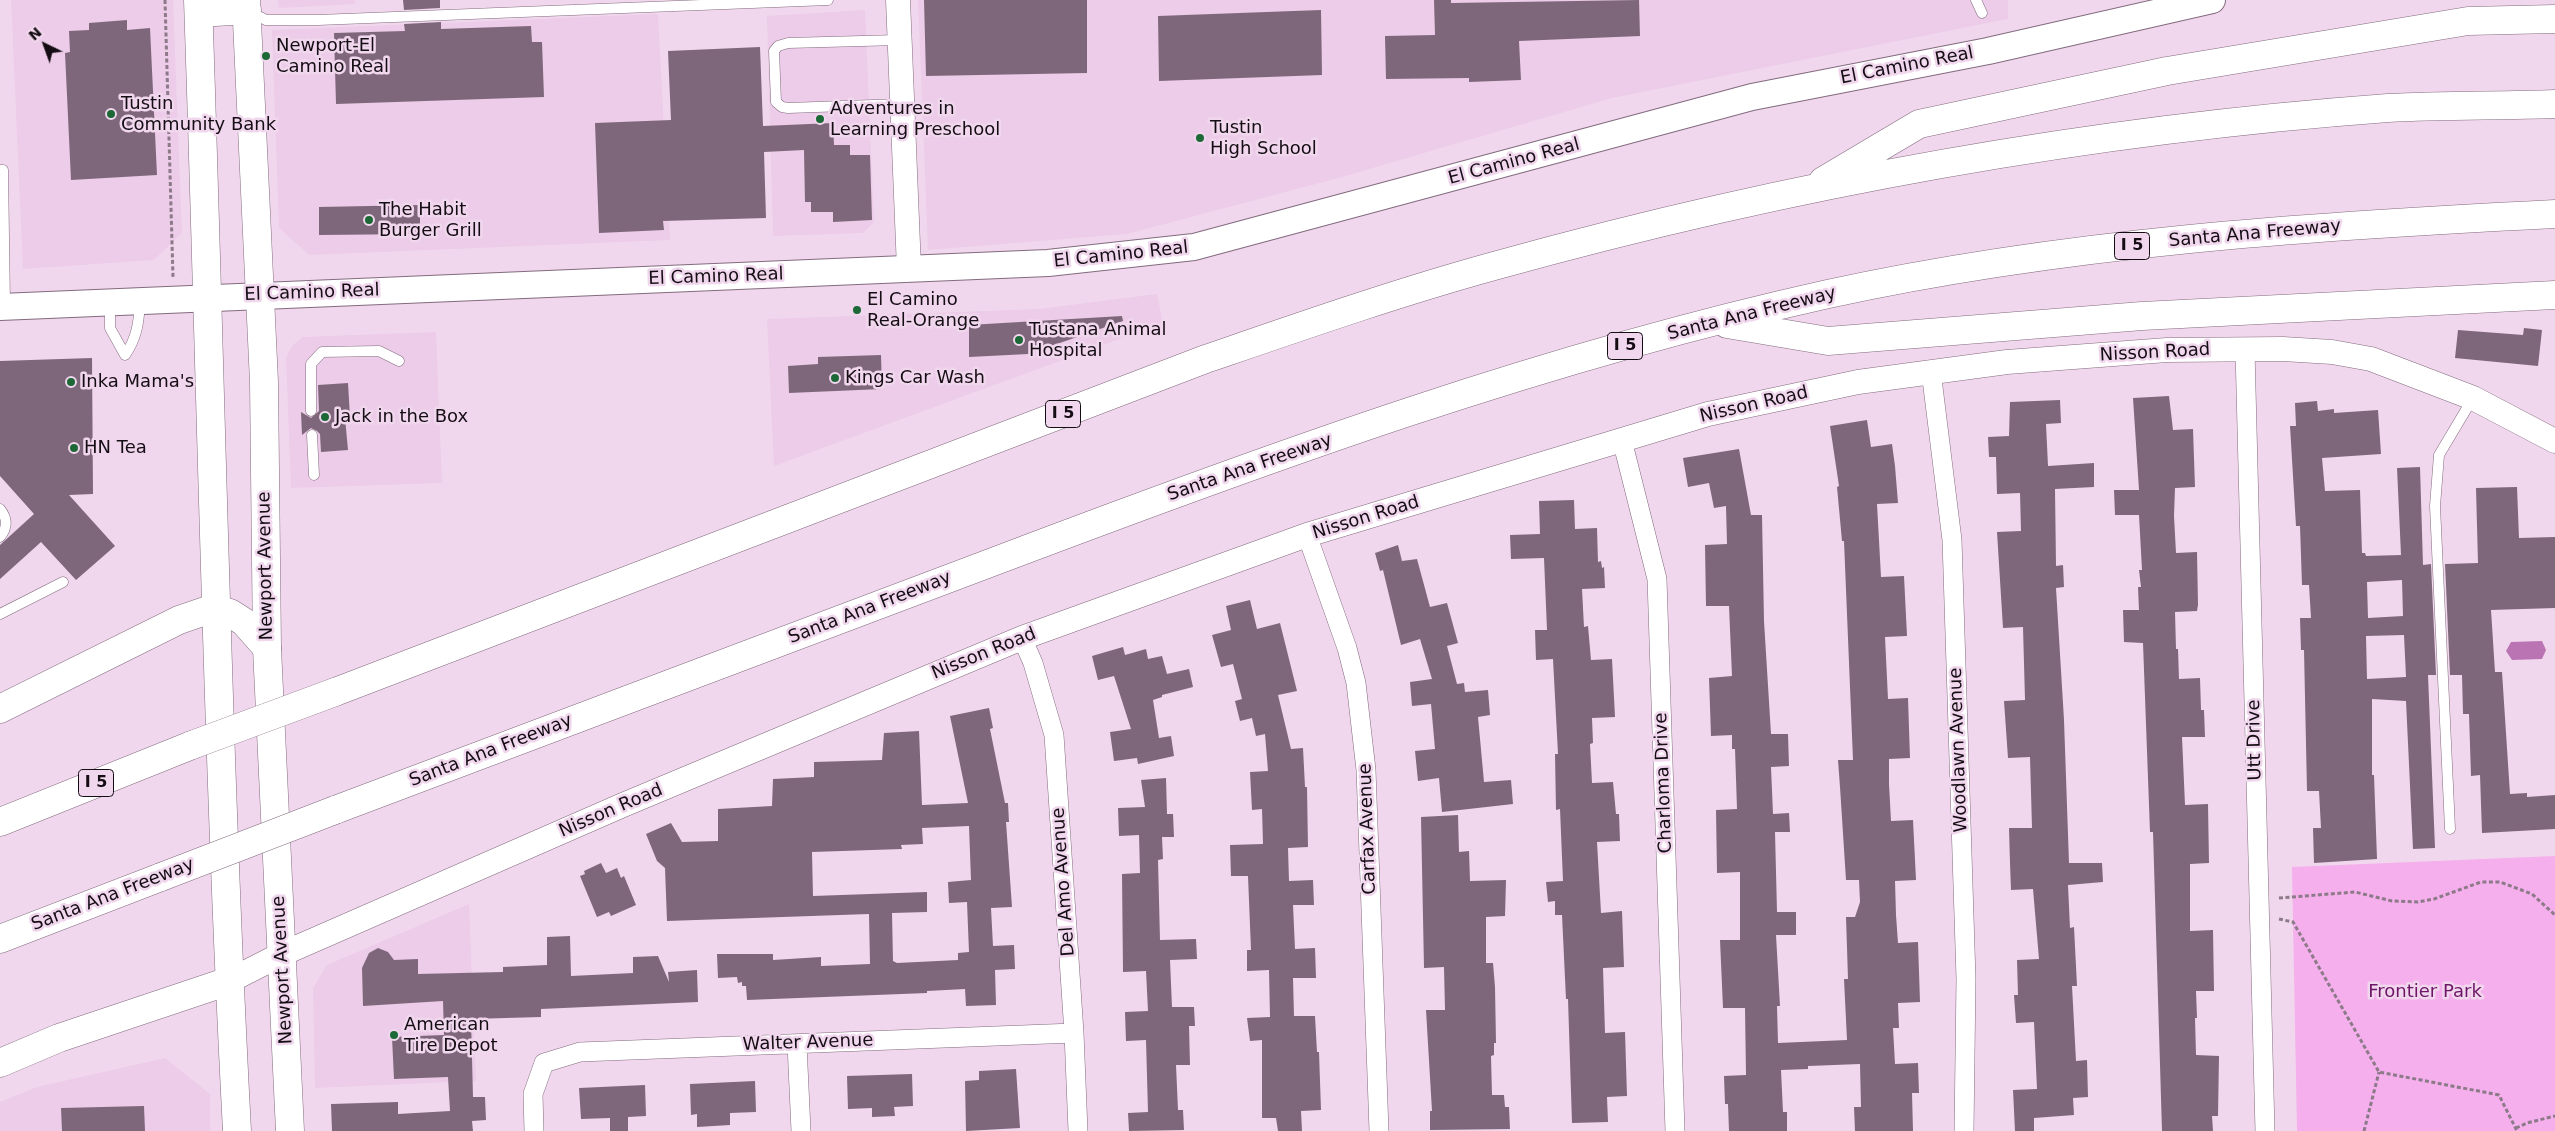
<!DOCTYPE html>
<style>
body{margin:0}
#map{position:relative;width:2555px;height:1131px;overflow:hidden;background:#f1d7ed;font-family:"DejaVu Sans",sans-serif}
canvas{display:block}
.north{position:absolute;left:20px;top:20px;width:50px;height:50px;-webkit-text-stroke:4px #f1d7ed;paint-order:stroke;rotate:318deg;font-size:14px;font-weight:700;line-height:20px;text-align:center;color:#150d14}
.north::after{content:'';display:block;margin:auto;width:18px;height:22px;background:#150d14;clip-path:polygon(50% 0,100% 100%,50% 72%,0 100%)}
</style>
<div id="map">
<canvas width="2555" height="1131"></canvas>
<div class="north">N</div>
</div>
<script>
const ctx = document.querySelector('canvas').getContext('2d');
ctx.lineJoin = 'round';
function fill(path, color) {
  ctx.fillStyle = color;
  ctx.fill(path, 'evenodd');
}
function stroke(path, color, width, dash) {
  ctx.strokeStyle = color;
  ctx.lineWidth = width;
  ctx.lineCap = dash ? 'butt' : 'round';
  ctx.setLineDash(dash || []);
  ctx.stroke(path);
}
function drawText(font, color, halo, rows, align = 'center') {
  ctx.font = font + ' "DejaVu Sans",sans-serif';
  ctx.lineWidth = 5;
  ctx.setLineDash([]);
  ctx.textBaseline = 'middle';
  ctx.strokeStyle = halo;
  ctx.fillStyle = color;
  for (const [text, x, y, turn = 0] of rows) {
    ctx.save();
    ctx.translate(x, y);
    ctx.rotate((+turn || 0) * Math.PI / 180);
    ctx.textAlign = isNaN(turn) ? turn : align;
    if (halo) ctx.strokeText(text, 0, 0);
    ctx.fillText(text, 0, 0);
    ctx.restore();
  }
}
fill(new Path2D(`
 M11,0H173L182,233L154,260L23,269Z
 M278,0H355V4L279,8Z
 M918,0H2008V19L1612,98L1342,177L1127,234L928,250Z
 M865,10L874,222L863,233L773,236L767,16Z
 M658,14L670,240L309,255L279,228L272,30Z
 M1157,294L1163,323L774,466L767,319L1039,309Z
 M436,332L442,483L291,488L286,357L293,345L303,337Z
 M469,904L476,1081L315,1088L313,988L327,965Z
 M165,1058L210,1094V1131H0V1102L37,1087Z`), '#eccce8');
fill(new Path2D(`
 M2555,856V1131H2297L2292,867Z`), '#f5afec');
fill(new Path2D(`
 M2542,641L2546,650L2542,659L2512,660L2506,651L2511,642Z`), '#bb74b3');
fill(new Path2D(`
 M403,0H440V8L404,10Z
 M924,0H1087V73L926,76Z
 M1434,0H1451V3L1639,0L1640,36L1519,41L1521,80L1469,82V78L1386,79L1385,36L1435,35Z
 M1321,10L1322,75L1159,81L1158,16Z
 M127,20V30L150,28L157,175L71,180L65,53L70,52L69,31L89,30V23Z
 M441,22V29L531,26L532,42H542L544,97L336,104L334,33L405,31L404,24Z
 M760,47L763,126L833,123L834,145H850V155H870L872,220L833,222V212H811V202H805L804,150L764,152L766,218L663,221L664,230L599,233L595,123L671,120L668,51Z
 M420,205V234L319,235V207Z
 M1122,316L1123,321L1028,354L969,357V325Z
 M2524,328L2542,330L2538,366L2455,358L2458,330L2523,335Z
 M881,355L882,389L789,393L788,366L818,364V357Z
 M92,358L93,494L69,495L115,546L76,580L41,542L0,579V545L34,514L0,476V361Z
 M348,383L350,417L345,418L348,450L321,452L320,434L317,431L311,428L302,435L301,412L311,418L319,411L318,385Z
 M2169,396L2173,430L2193,429L2195,487L2175,488L2174,516L2176,553L2197,552L2198,605L2197,611L2175,612L2176,649H2178L2179,679L2200,678L2201,710H2204L2205,737H2182L2185,805L2208,804L2209,863L2190,864V931L2213,930L2214,991H2196L2197,1018H2195L2196,1055L2219,1056L2218,1116H2212L2213,1131H2162L2153,832H2150L2143,643L2124,642L2123,610H2139L2138,587H2141L2139,570H2142L2139,515H2115L2114,490H2139L2133,398Z
 M2060,400L2061,423L2046,424L2048,466L2094,463V487L2055,489L2056,566L2063,565L2064,587L2056,588L2064,720L2069,863H2102L2103,882L2068,885L2070,928L2074,927L2077,986H2072L2076,1061L2087,1060L2088,1097L2073,1098L2074,1115L2034,1118V1131H2015L2013,1090L2037,1089L2034,1022L2016,1023L2014,995H2018L2017,960L2039,959L2033,889L2011,890L2010,863L2009,828H2032L2030,757L2008,758L2004,701L2025,700L2023,627L2003,628L1997,532L2021,531L2020,493L1997,494L1996,457H1989L1988,437L2009,436L2010,402Z
 M2317,401L2318,411L2334,409V413L2378,410L2381,454L2322,458L2325,491L2360,490L2362,553H2365L2366,556L2401,555L2397,468L2420,467L2423,565L2431,564L2436,675H2428L2435,848L2413,849L2406,701L2372,699V775H2374L2377,859L2314,863L2313,828H2321L2319,791H2307L2304,650H2301L2300,618H2311L2309,585H2302L2300,526H2296L2290,426H2296L2295,403ZM2402,580L2403,616L2368,618L2367,582ZM2404,635L2406,677L2367,679L2366,636Z
 M1867,420L1871,447L1892,444L1895,466L1898,503L1877,504L1881,577L1904,576L1907,636L1885,637L1888,699L1908,698L1910,758L1889,759V784L1891,821L1913,820L1916,880L1895,881L1896,915L1898,943L1918,942L1920,1002L1898,1003L1899,1028H1893L1895,1064L1918,1063L1919,1093H1912L1913,1131H1855L1854,1107H1861L1860,1064L1808,1066V1069L1781,1070L1783,1112H1787V1131H1729L1728,1104H1725L1724,1076L1746,1075L1745,1008H1723L1720,940H1740V872L1717,873L1716,810L1737,809L1735,749H1732V735L1711,736L1709,678L1732,676L1729,606H1706L1705,545L1727,544L1726,506L1714,508L1709,483L1688,487L1683,458L1739,449L1751,515H1762L1764,621L1771,734H1788L1789,766L1771,767L1773,814L1789,813L1790,832H1775L1777,912H1796V935H1776L1780,1006H1777L1778,1043L1847,1040L1844,979H1848L1846,917H1855L1860,902L1859,880H1846L1840,787L1838,760H1853L1844,541H1842L1837,487L1839,486L1830,426Z
 M2517,487L2519,538L2555,537V608L2491,610L2495,672H2502L2510,794L2527,793V797L2555,795V829L2482,833L2480,775L2471,776L2469,714H2463L2462,675H2450L2445,564L2478,563L2476,488Z
 M1574,500L1575,529L1597,528L1598,562L1601,561L1602,568L1604,567L1605,588L1582,589L1584,627L1588,626L1591,660L1612,659L1615,717L1592,718L1593,743L1590,744L1592,783L1613,782L1616,814H1619L1620,841L1597,842L1601,913L1622,911L1624,967L1603,968L1605,1033L1625,1032L1627,1096L1607,1097L1608,1122L1572,1123L1568,999H1566L1562,915H1555V901L1548,902L1546,882L1563,881L1560,809L1556,810L1555,754H1558L1553,659L1536,660L1535,630H1547L1544,558L1511,559L1510,535L1540,534L1539,501Z
 M1398,545L1402,561L1417,559L1430,607L1447,603L1458,643L1447,646L1457,684L1464,683L1465,692L1488,690L1490,715L1478,717L1484,782L1511,780L1513,804L1442,812L1439,778L1418,781L1415,751L1435,749L1431,704L1412,706L1410,682L1432,679L1420,639L1401,645L1383,570L1380,571L1375,553Z
 M1250,600L1257,629L1280,623L1297,691L1278,695L1291,749L1303,748L1305,787H1307L1308,847L1288,848L1289,881L1313,880L1314,905H1293L1295,949L1315,948L1316,978H1293L1294,1016H1315L1317,1052H1319L1321,1110L1301,1111L1302,1131H1278L1276,1118H1262V1040L1250,1041L1247,1018L1270,1017L1269,970L1247,971V950H1251L1248,876H1231L1230,845L1263,844L1262,809L1252,810L1250,772L1268,771L1265,734L1256,736L1252,718L1240,721L1235,701L1242,699L1233,664L1221,667L1212,635L1231,630L1226,606Z
 M1123,647L1125,655L1146,649L1148,659L1162,656L1167,674L1189,669L1193,687L1162,695V697L1153,700L1159,738L1171,736L1174,756L1138,764L1137,758L1114,761L1110,732L1131,729L1114,676L1098,680L1092,656Z
 M989,708L993,728L990,729L1005,803H1008L1009,822H1006L1012,907L991,908L993,946L1014,945L1015,969L995,970L996,1005L966,1006L965,989L927,991V993L747,1000L746,986H742V982L738,983L737,977L718,978L717,954H773V960L821,957V966L870,964L869,914L667,921L665,868L657,861L646,834L671,823L682,842L718,841V809L772,806L773,779L814,777V762L882,760L884,733L919,731L922,805L968,803L950,716ZM969,826L971,880L948,882L949,903L967,902L969,952L958,953V960L897,963L893,961L892,913L927,912V892L813,896L812,852L902,849L901,845L923,844L922,828Z
 M1166,778L1167,814H1173L1174,837H1162L1163,859L1158,860L1160,940L1196,939L1197,959L1170,960L1172,1007H1194L1195,1026H1189L1190,1065H1176L1178,1110H1183L1184,1130L1129,1131L1128,1113L1148,1112L1146,1040L1126,1041L1125,1012L1148,1011L1146,971L1123,972L1122,874L1140,873L1139,835L1119,836L1118,808L1145,807L1141,780Z
 M1458,815L1459,852L1469,851L1470,881L1506,880L1505,916L1486,917V963H1493L1495,987L1496,1043H1494V1055L1491,1056L1492,1095H1504L1505,1107H1509L1510,1129L1430,1130V1111H1432L1426,1010H1445L1444,967L1424,968L1421,817Z
 M601,863L606,873L617,868L621,878L624,876L636,905L611,916L609,912L597,917L580,876L585,874L584,871Z
 M570,936L571,976L633,973V957L658,956L669,982L668,972L697,970L698,1002L541,1009V1017L471,1019L473,1097H485L486,1120L472,1121L473,1131H332L331,1104L398,1102V1114L450,1111L448,1077L394,1079L392,1037L444,1035L443,1001L363,1006L362,968L369,953L378,948L388,952L394,960L418,959V974L503,972V967L547,965V937Z
 M1016,1069L1020,1128L966,1131L965,1081L979,1080V1071Z
 M912,1074L913,1106L894,1107L895,1116L872,1117V1108L848,1109L847,1076Z
 M755,1081L756,1112L730,1113V1125L697,1127V1114L691,1115L690,1084Z
 M645,1085L646,1116L628,1117V1131H610V1118L581,1119L579,1088Z
 M144,1106L145,1131H62L61,1108Z`), '#7e677b');
const service = new Path2D(`
 M1976,0L1982,13
 M250,12L266,20H318L828,0
 M899,40L788,43L778,46L774,51L776,102L782,107L788,108L902,104
 M0,170H3L5,305
 M110,303V328L125,355C137,338 139,322 140,301
 M311,411V364L322,352L379,351L399,361
 M312,435L314,475
 M0,509C8,519 8,527 0,537
 M0,614L63,582
 M2450,829L2435,506L2439,455L2473,398`);
const minor = new Path2D(`
 M2245,350L2265,1131
 M1931,371L1952,540L1966,979L1964,1131
 M1622,440L1657,579L1675,1131
 M1307,535L1347,648L1356,683L1366,770L1379,1131
 M1022,638L1033,663L1054,735L1074,1033L1078,1131
 M797,1044L801,1131
 M534,1131L533,1094L544,1063L580,1052L1074,1033`);
const tertiary = new Path2D(`
 M898,0L909,269
 M229,981L282,954L623,805L1022,638L1307,535L1708,414L1858,382L2007,362L2167,350L2283,349L2332,352L2371,359L2473,398L2555,441`);
const secondary = new Path2D(`
 M0,307L1048,263L1194,247L1752,97L1988,51L2212,0`);
const primary = new Path2D(`
 M198,0C211,377 217,754 237,1131
 M246,0L264,382L267,648L290,1131
 M199,13L247,10`);
const motorway = new Path2D(`
 M1823,181L1919,124L2167,71L2468,21L2555,19
 M1727,324L1828,341L2142,316L2555,295
 M335,692L1203,360C1299,327 1396,293 1494,266C1785,185 2087,130 2388,108C2444,105 2500,106 2555,104
 M0,709L179,620L214,608L230,613L244,622L267,648
 M335,810C556,726 777,643 998,560C1270,457 1544,357 1828,294C2066,242 2312,226 2555,214
 M0,822L192,745
 M0,939L161,877
 M0,1063L59,1038L229,981`);
stroke(service, '#826b7e', 11);
stroke(minor, '#826b7e', 20);
stroke(tertiary, '#826b7e', 25);
stroke(secondary, '#826b7e', 28);
stroke(primary, '#826b7e', 29);
stroke(motorway, '#826b7e', 29);
stroke(new Path2D(`
 M165,0L173,277
 M2279,898L2355,892L2392,901L2418,902L2434,899L2481,882H2500L2532,894L2555,915
 M2279,919L2293,922L2379,1072L2499,1095L2517,1131
 M2516,1128L2527,1123L2555,1116
 M2364,1131L2379,1072`), '#8c7a89', 3, [4, 2.5]);
stroke(service, '#fff', 10);
stroke(minor, '#fff', 19);
stroke(tertiary, '#fff', 24);
stroke(secondary, '#fff', 26);
stroke(primary, '#fff', 28);
stroke(motorway, '#fff', 28);
const motorwayBridge = new Path2D(`
 M192,745L335,692
 M161,877L335,810`);
stroke(motorwayBridge, '#826b7e', 29, []);
stroke(motorwayBridge, '#fff', 28);
for (const [x, y, r, color] of [
 [266,56,5,"#1c6836"],
 [111,114,5,"#1c6836"],
 [820,119,5,"#1c6836"],
 [1200,138,5,"#1c6836"],
 [369,220,5,"#1c6836"],
 [857,310,5,"#1c6836"],
 [1019,340,5,"#1c6836"],
 [835,378,5,"#1c6836"],
 [71,382,5,"#1c6836"],
 [325,417,5,"#1c6836"],
 [74,448,5,"#1c6836"],
 [394,1035,5,"#1c6836"]
]) {
  const dot = new Path2D();
  dot.arc(x, y, r, 0, 2 * Math.PI);
  ctx.fillStyle = color;
  ctx.fill(dot);
  stroke(dot, '#f1d7ed', 2);
}
for (const [x, y, w] of [
 [2132,246,35],
 [1625,346,35],
 [1063,414,35],
 [96,783,35]
]) {
  const box = new Path2D();
  box.roundRect(x - w / 2, y - 13.5, w, 27, 4);
  ctx.fillStyle = '#f1d7ed';
  ctx.fill(box);
  stroke(box, '#150d14', 1);
}
drawText('bold 16px', '#150d14', null, [
 ["I 5",2132,246],
 ["I 5",1625,346],
 ["I 5",1063,414],
 ["I 5",96,783]
]);
drawText('18px', '#150d14', '#f1d7ed', [
 ["Newport-El",276,46],
 ["Camino Real",276,67],
 ["Tustin",121,104],
 ["Community Bank",121,125],
 ["Adventures in",830,109],
 ["Learning Preschool",830,130],
 ["Tustin",1210,128],
 ["High School",1210,149],
 ["The Habit",379,210],
 ["Burger Grill",379,231],
 ["El Camino",867,300],
 ["Real-Orange",867,321],
 ["Tustana Animal",1029,330],
 ["Hospital",1029,351],
 ["Kings Car Wash",845,378],
 ["Inka Mama's",81,382],
 ["Jack in the Box",335,417],
 ["HN Tea",84,448],
 ["American",404,1025],
 ["Tire Depot",404,1046]
], 'left');
drawText('18px', '#150d14', '#f1d7ed', [
 ["El Camino Real",1907,66,-11],
 ["El Camino Real",1514,162,-15],
 ["Santa Ana Freeway",2255,234,-5],
 ["El Camino Real",1121,255,-6],
 ["El Camino Real",716,277,-2],
 ["El Camino Real",312,293,-2],
 ["Santa Ana Freeway",1752,314,-14],
 ["Nisson Road",2155,353,-3],
 ["Nisson Road",1754,405,-13],
 ["Santa Ana Freeway",1250,468,-19],
 ["Nisson Road",1366,518,-17],
 ["Newport Avenue",266,566,-91],
 ["Santa Ana Freeway",870,608,-21],
 ["Nisson Road",984,654,-22],
 ["Utt Drive",2255,740,-91],
 ["Woodlawn Avenue",1959,750,-92],
 ["Santa Ana Freeway",491,751,-21],
 ["Charloma Drive",1664,783,-92],
 ["Nisson Road",611,811,-23],
 ["Carfax Avenue",1368,829,-92],
 ["Del Amo Avenue",1064,882,-94],
 ["Santa Ana Freeway",113,895,-21],
 ["Newport Avenue",283,970,-93],
 ["Walter Avenue",808,1043,-2]
]);
drawText('18px', '#6d1667', '#f1d7ed', [
 ["Frontier Park",2425,992]
]);
</script>
